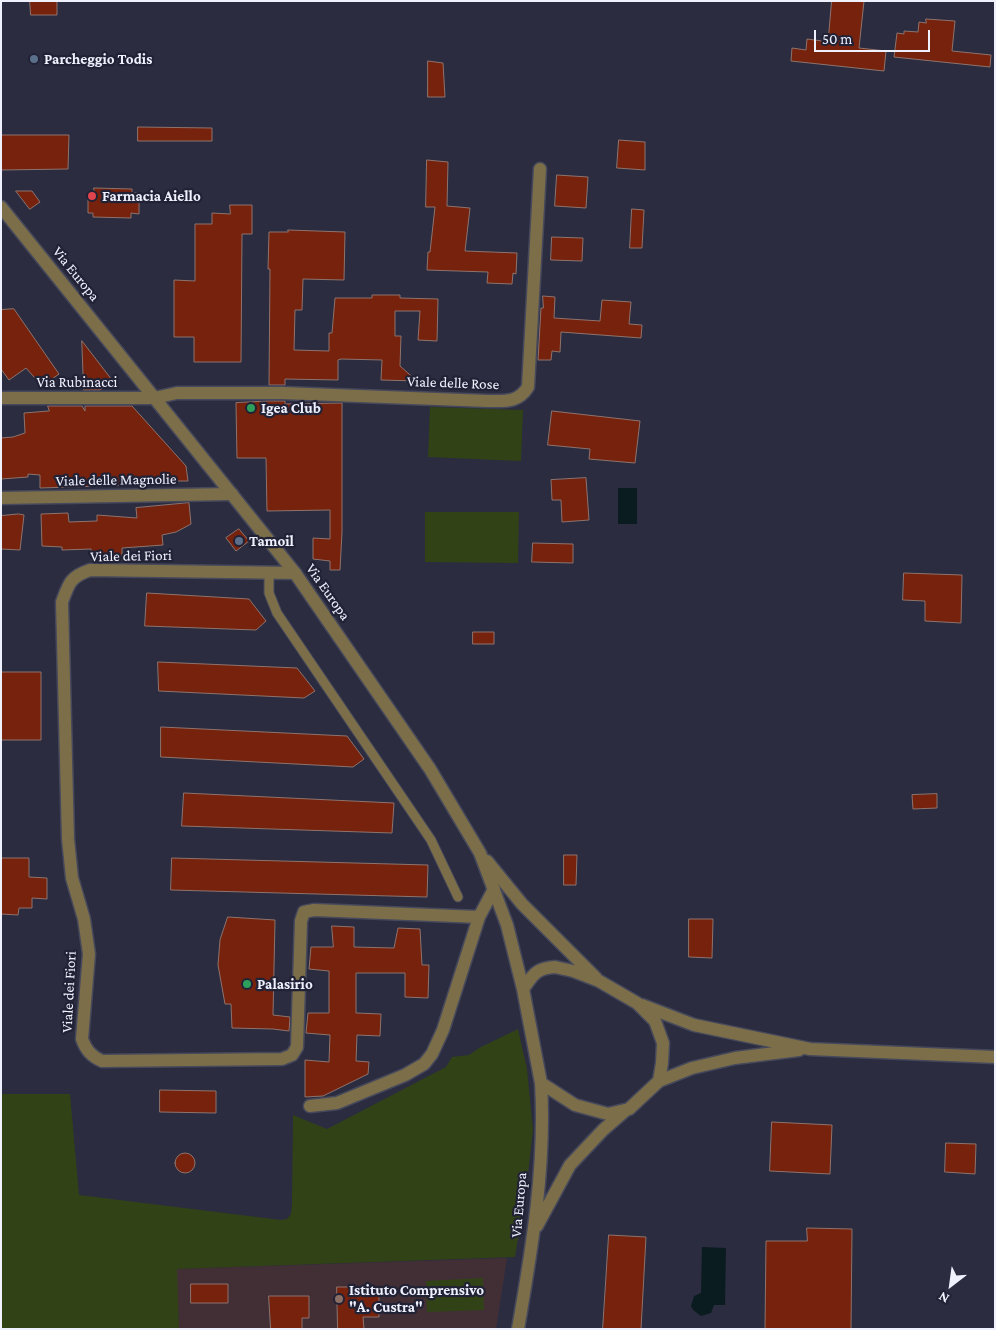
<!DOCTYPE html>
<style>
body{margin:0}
#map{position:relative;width:996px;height:1330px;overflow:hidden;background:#2b2c40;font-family:"Crimson Pro",serif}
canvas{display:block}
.frame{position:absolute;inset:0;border:2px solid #eff1fe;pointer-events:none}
.north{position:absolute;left:926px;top:1260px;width:50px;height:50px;-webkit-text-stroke:4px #212235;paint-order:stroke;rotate:210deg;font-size:14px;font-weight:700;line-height:20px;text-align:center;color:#eff1fe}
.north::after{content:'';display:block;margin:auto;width:18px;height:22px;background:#eff1fe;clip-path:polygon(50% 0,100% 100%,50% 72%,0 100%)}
.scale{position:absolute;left:814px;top:30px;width:116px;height:22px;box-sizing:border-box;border:2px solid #eff1fe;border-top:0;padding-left:6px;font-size:15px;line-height:18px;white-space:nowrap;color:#eff1fe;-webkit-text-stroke:4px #212235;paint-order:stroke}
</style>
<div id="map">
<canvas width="996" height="1330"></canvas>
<div class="frame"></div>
<div class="north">N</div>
<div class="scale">50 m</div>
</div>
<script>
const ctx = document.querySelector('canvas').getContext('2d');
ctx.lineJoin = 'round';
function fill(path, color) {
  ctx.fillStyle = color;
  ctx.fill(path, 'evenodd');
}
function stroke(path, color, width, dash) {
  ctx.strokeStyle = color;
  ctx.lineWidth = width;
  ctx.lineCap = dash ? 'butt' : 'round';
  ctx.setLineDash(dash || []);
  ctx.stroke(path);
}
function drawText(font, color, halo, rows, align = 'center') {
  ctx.font = font + ' "Crimson Pro",serif';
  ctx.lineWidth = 4.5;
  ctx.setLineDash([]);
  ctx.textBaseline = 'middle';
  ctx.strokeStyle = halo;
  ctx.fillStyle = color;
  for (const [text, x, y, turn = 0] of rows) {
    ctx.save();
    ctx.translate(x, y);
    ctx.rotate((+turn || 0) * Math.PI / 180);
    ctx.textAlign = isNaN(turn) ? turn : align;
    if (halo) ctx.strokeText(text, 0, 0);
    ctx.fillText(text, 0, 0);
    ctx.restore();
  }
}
fill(new Path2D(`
 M507,1258L496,1329H179L176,1269Z`), '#422f36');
fill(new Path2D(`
 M430,407L523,410L521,461L428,457Z
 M425,512H519L518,563L425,562Z
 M518,1029L527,1069L533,1130L527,1183L515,1257L177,1269L179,1329H1V1094H70L79,1195L281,1220L287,1219L291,1214L292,1204L293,1115L327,1129L446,1067L452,1057L469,1055L479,1048Z
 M483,1278L484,1310L427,1312L426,1281Z`), '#314316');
fill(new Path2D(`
 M618,488H637V524H618Z
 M702,1247L726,1248L725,1305H714L711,1313L701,1316L693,1310L691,1306L694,1296L701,1293Z`), '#0b1c21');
const building = new Path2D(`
 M30,1H57V15H31Z
 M832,1H864L859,48L886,51L884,71L791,61L792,48L806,50L807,39L822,41L823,37L828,38Z
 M926,19L955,21L952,51L991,55L990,67L894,57L897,33L904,34V31L918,32L919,22L926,23Z
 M428,61L443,63L445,97H428Z
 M138,127L212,128V141H138Z
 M1,135H69L68,169L1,170Z
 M619,140L645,142V170L617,168Z
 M427,160L448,162L447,206L470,208L465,251L517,253L516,274L513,273L512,284L487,283L488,272L427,270L428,252H430L435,207H426Z
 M557,175L588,177L586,208L555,206Z
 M94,188L132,189V193H139V214L131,213V218L93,217V213H88V193H94Z
 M16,191H32L40,202L30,209Z
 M230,205H252V234H242L241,362H194V337H174V280L195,281V224H212V213L230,214Z
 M632,209L644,210L642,248H630Z
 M288,230L345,232L344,280L303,279L302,310H295L294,350L329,351V333H332L335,298H372V295H400V298L438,299L437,341L418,340L420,311H395V336H401L400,366L417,381L381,380L382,360L341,359L338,360V380L285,379V385H269L270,269H268L269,232H288Z
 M552,237L583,238L582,261L551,260Z
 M543,296L555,297L554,318L600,321L602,300L631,302L629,324L642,325L641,338L561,332L560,352L552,351L551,360H538L541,308H543Z
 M14,309L59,374L42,386L26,368L9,380L1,369V310Z
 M82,341L112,380L100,390H84Z
 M269,401H285V404L342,403V532L340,570H330V561L313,559V538L330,539V510L267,511L266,458H237L236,403Z
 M48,406H82L85,411V406H132L186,466L188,481H131V485L40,488V475L28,474V477L1,479V438L13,437L25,433L24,413L49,411Z
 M552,411L640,421L635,463L589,459L590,449L548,445Z
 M586,478L589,520L562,522L561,500H552L551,480Z
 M189,503L191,524L176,532L162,535L163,545L122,548V560L92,561L91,549L62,550V547L42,546L41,514L68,513L69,522L97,521V515L137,518L136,508Z
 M19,514L24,515L20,550L1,549V516Z
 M239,529L249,541L236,551L226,538Z
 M533,543L573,544V563L532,562Z
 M904,573L962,575L961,623L925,621V601L903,600Z
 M147,593L249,599L266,621L256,630L145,626Z
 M473,632H494V644H473Z
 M158,662L297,668L315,691L304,698L159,691Z
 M1,672H41V740H1Z
 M161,727L347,736L364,759L353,767L161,757Z
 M184,793L394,803L392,833L182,826Z
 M937,794V808L913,809L912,795Z
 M564,855H577L576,885H564Z
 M1,858H29V877L47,878V899L32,898V908H19L18,915L1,914Z
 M172,858L428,865L427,897L171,890Z
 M228,917L275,920L273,1015L290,1017L289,1031L273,1029L232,1028L231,1004H225L218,965L220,940Z
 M689,919H713L712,958L689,957Z
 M332,926L354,927V947L394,948L398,928L420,929L422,965H429L428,998L405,997V973H356V1013L381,1014L380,1036L357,1035L356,1061L369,1062L368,1074L323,1096L305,1097V1060L329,1062L330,1035L306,1033L308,1013H329V971L309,969L311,947H333Z
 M160,1090L216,1091V1113L160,1112Z
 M772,1122L832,1125L830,1174L770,1171Z
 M946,1143L976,1144L975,1174L945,1172Z
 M175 1163a10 10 0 1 1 20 0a10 10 0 1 1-20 0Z
 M807,1228L852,1229L851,1329H765L766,1241H807Z
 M609,1235L646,1237L641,1329H603Z
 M191,1284H228V1303H191Z
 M337,1287H379V1317H363L364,1329H338Z
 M269,1296H309V1318H302V1329H271Z`);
fill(building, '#77220d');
stroke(building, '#8e736c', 1);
const service = new Path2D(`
 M269,573V593L277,613L431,840L458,897`);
const minor = new Path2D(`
 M1,398H154L177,393H282L488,401C505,401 518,403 528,387L540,169
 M1,498L232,494
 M295,573L90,570C70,577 69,583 62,602L68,839L72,878L84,919L89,954L82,1039C86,1050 91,1056 102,1061L282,1059L292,1055L297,1047L301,921L304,912L314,910L479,917
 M310,1106L337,1103L405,1075L424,1064L432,1054L443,1030L479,917L494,889`);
const tertiary = new Path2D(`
 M1,207L295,573L430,769L480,853L507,925L523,989
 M487,861L522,904L596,978
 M555,967L573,971L599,981L637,1003L655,1021L663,1043L662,1063L659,1081L629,1109L608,1114L575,1105L541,1083L523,989C533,975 536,968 555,967Z
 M642,1005L694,1025L810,1049L995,1057
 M659,1081L692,1068L735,1058L799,1050
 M537,1226L570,1165L603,1130L626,1110
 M518,1329C532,1248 546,1165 541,1083`);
stroke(service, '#46485b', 11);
stroke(minor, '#46485b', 15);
stroke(tertiary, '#46485b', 15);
stroke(service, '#7b6e49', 9);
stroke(minor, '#7b6e49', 12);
stroke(tertiary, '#7b6e49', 12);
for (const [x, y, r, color] of [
 [34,59,5,"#5c6f8a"],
 [92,196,5,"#e0444e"],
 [251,408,5,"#2e9e5b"],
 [239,541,5,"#5c6f8a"],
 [247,984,5,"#2e9e5b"],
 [339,1299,5,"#8d6e63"]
]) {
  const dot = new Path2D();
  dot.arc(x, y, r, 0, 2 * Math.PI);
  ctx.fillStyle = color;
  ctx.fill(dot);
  stroke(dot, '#212235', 2);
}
drawText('bold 15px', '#eff1fe', '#212235', [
 ["Parcheggio Todis",44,59],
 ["Farmacia Aiello",102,196],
 ["Igea Club",261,408],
 ["Tamoil",249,541],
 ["Palasirio",257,984],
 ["Istituto Comprensivo",349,1290],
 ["\"A. Custra\"",349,1307]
], 'left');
drawText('15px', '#eff1fe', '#212235', [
 ["Via Europa",76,274,51],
 ["Via Rubinacci",77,382],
 ["Viale delle Rose",453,383,2],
 ["Viale delle Magnolie",116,480,-1],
 ["Viale dei Fiori",131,556,-1],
 ["Via Europa",328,592,55],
 ["Viale dei Fiori",69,992,-87],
 ["Via Europa",519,1205,-85]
]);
</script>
